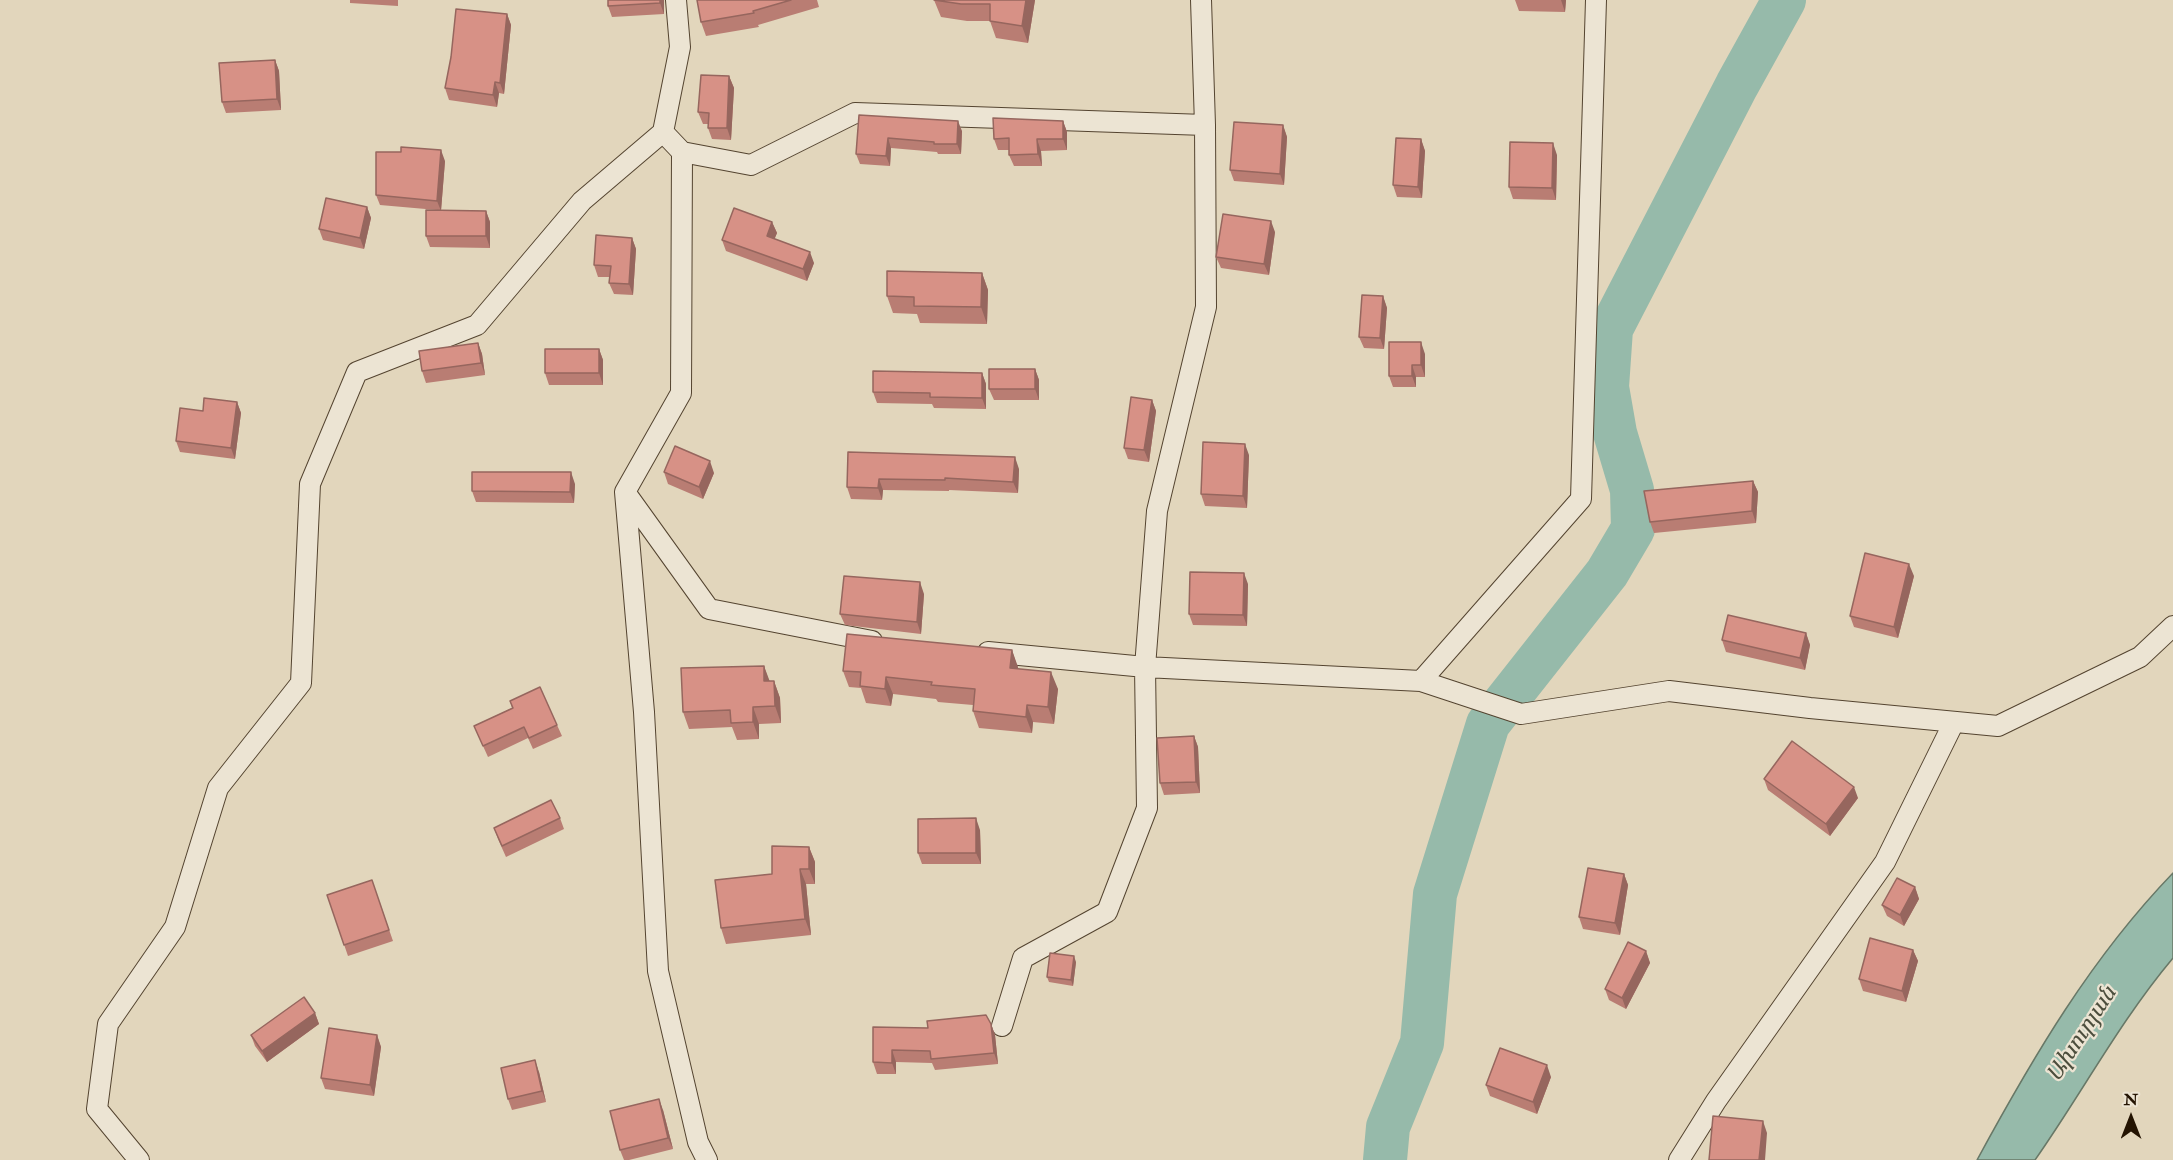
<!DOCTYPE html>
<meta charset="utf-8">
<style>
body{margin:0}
#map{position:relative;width:2173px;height:1160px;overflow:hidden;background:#e2d6bc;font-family:"IM FELL Double Pica",serif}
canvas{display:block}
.north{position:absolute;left:2101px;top:1088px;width:60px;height:60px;-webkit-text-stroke:4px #ece4d3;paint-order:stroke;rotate:0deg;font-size:16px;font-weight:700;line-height:24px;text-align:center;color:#241402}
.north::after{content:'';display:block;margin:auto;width:21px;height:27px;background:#241402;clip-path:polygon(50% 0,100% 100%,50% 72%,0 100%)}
</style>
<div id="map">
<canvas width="2173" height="1160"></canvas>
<div class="north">N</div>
</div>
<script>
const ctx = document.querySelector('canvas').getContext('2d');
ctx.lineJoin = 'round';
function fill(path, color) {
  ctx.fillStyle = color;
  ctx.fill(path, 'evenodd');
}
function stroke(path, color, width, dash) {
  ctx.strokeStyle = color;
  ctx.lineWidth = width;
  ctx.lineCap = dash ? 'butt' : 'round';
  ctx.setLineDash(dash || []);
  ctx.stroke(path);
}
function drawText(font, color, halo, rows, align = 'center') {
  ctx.font = font + ' "IM FELL Double Pica","Noto Serif Armenian",serif';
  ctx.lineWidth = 4.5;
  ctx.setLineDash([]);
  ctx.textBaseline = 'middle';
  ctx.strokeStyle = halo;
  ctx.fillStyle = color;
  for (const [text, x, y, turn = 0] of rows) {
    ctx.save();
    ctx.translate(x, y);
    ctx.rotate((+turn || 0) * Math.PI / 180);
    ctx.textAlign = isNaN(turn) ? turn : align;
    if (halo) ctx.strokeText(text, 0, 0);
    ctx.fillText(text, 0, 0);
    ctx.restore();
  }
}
const water = new Path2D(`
 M2173,873V958C2120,1021 2082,1093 2035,1160H1977C2033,1057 2091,958 2173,873Z`);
fill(water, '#96baaa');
stroke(water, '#687867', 1.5);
stroke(new Path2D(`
 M1385,1160L1388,1127L1422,1043L1435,894L1488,724L1607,573L1633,529L1632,490L1615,433L1607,387L1611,329L1737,85L1784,0`), '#96baaa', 44);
const street = new Path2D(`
 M676,0L680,47L663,132L682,152L681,393L625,492L644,712L658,971L698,1142L707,1160
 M682,152L751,165L855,113L1205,125
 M625,492L709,609L872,641
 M988,652L1145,667L1421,681L1521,714L1669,691L1810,708L1998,726L2140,657L2173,626
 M1421,681L1581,499L1596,0
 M1002,1026L1023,958L1107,912L1147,808L1145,667L1157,511L1206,307L1205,125L1201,0
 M139,1160L97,1109L108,1024L175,927L218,788L301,683L310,484L357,372L477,325L582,201L663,132
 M1679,1160L1716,1101L1885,862L1954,722`);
stroke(street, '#544430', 22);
stroke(street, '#ece4d3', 20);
fill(new Path2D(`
 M350,0H398V6L350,3Z
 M608,0H664V14L612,17L608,6Z
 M697,0H817L819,7L758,25L759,27L706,36L701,22Z
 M934,0H1035L1028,43L996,38L990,21H967L941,17Z
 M1515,0H1566L1565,12L1519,11Z
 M507,14L511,25L504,94L499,93L497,107L449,100L445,88L451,57Z
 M275,60L279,71L281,110L226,113L222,102Z
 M729,76L734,88L731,140L712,139L708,128V124H703L698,112Z
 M859,115L962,131L961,154H938L937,152L891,148L890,166L860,164L856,154Z
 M1063,121L1067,132V150L1041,151L1042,166H1014L1009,155V150H998L994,139Z
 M1283,125L1287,137L1284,185L1234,181L1230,170Z
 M1421,139L1425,151L1422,198L1397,197L1393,185Z
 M1557,155L1556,200L1513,199L1509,187Z
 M445,161L441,210L486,211L490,222V248L430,247L426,236L437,210L380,205L376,195Z
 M367,207L371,218L364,249L323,240L319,229Z
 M772,222L777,233L774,239L814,263L807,281L726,251L722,240Z
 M1275,232L1269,275L1221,268L1216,257Z
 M632,238L636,249L633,295L614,294L609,283L610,277H598L594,265Z
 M982,273L988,290L987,324L920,323L917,314L893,313L887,296Z
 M1383,296L1387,308L1384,349L1364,348L1359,337Z
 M478,343L482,354L485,375L426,383L422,371Z
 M599,349L603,360V385H549L545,373Z
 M1425,354V377H1416V387H1393L1389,376Z
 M1035,369L1039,380V400H994L989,389Z
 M982,373L986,384V409L934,408L932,404L877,403L873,392Z
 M1152,400L1156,411L1149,462L1128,459L1124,448Z
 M237,402L241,413L235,459L180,452L176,441Z
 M848,452L1019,469L1018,493L949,490V491L883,490L882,500L851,499L847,487Z
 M1249,455L1247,508L1205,506L1201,494Z
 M664,472L714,473L703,499L668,484Z
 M1753,481L1758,492L1756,523L1654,533L1650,522Z
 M575,484L574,503L476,502L472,491Z
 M1914,576L1898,638L1854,627L1850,616Z
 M1248,584L1247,626L1193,625L1189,614Z
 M924,594L921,634L845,625L840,614Z
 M1806,633L1810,645L1805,670L1726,652L1722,640Z
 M1012,650L1018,669L1058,689L1054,724L1033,722L1032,733L979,728L973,711V705L938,702L936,699L893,694L891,706L866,703L861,688L849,687L843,671Z
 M764,666L769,681H774L780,698L781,723L759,724V739L737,740L732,727L689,729L683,712Z
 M510,701L557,725L562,736L533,749L528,738L488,757L474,726L512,708Z
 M1194,736L1198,747L1200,793L1164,795L1160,783Z
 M1764,779L1858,798L1830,836L1768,790Z
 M560,818L564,829L506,857L498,839L494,828Z
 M980,830L981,864H922L918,853Z
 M809,847L815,862V884H806L811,935L726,944L721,928Z
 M1624,874L1628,885L1620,935L1583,929L1579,917Z
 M372,880L393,941L348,956L327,895Z
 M1915,887L1919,899L1904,926L1887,916L1882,905Z
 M1913,950L1918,961L1906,1002L1863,991L1859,979Z
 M1646,951L1650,963L1626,1009L1609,1000L1605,989Z
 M1076,962L1073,986L1049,982L1047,977Z
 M315,1013L319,1024L267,1062L255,1046L251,1035Z
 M991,1024L995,1035L998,1064L935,1070L932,1063L896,1062V1074H877L873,1062L928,1028Z
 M377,1035L381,1047L374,1096L325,1089L321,1078Z
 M539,1072L546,1102L512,1110L508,1099Z
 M1551,1077L1537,1114L1490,1096L1486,1085Z
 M663,1110L673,1149L629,1160H624L620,1150Z`), '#b97d73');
fill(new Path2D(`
 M660,0H664V14L660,3Z
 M1026,0H1035L1028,43L1022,26Z
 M1561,0H1566L1565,12Z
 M507,14L511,25L504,94L500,83Z
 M275,60L279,71L281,110L277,99Z
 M729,76L734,88L731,140L727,128Z
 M495,82L499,93L497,107L493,95Z
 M958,121L962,131L961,154L957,144Z
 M1063,121L1067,132V150L1063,139Z
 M1283,125L1287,137L1284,185L1280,174Z
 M888,138L891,148L890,166L886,156Z
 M1037,139L1041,151L1042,166L1038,154Z
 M1421,139L1425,151L1422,198L1418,187Z
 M1553,143L1557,155L1556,200L1552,188Z
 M441,150L445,161L441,211L437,201Z
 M367,207L371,218L364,249L360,238Z
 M486,211L490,222V248L486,236Z
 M1271,221L1275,232L1269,275L1264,264Z
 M772,222L777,233L771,248L767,236Z
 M632,238L636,249L633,295L629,284Z
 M810,252L814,263L807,281L803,269Z
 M982,273L988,290L987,324L981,307Z
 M1383,296L1387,308L1384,349L1380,338Z
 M1421,342L1425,354V377L1421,365Z
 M478,343L482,354L485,375L481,363Z
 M599,349L603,360V385L599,373Z
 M1412,365L1416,377V387L1412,376Z
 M1035,369L1039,380V400L1035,389Z
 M982,373L986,384V409L982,398Z
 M1152,400L1156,411L1149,462L1144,450Z
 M237,402L241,413L235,459L231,448Z
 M1245,444L1249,455L1247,508L1243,496Z
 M1015,457L1019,469L1018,493L1013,482Z
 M710,461L714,473L703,499L699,487Z
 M571,472L575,484L574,503L570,492Z
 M879,479L883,490L882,500L878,488Z
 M1753,481L1758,492L1756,523L1752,511Z
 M1909,564L1914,576L1898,638L1894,627Z
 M1244,573L1248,584L1247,626L1243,615Z
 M920,582L924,594L921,634L917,622Z
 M1806,633L1810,645L1805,670L1800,658Z
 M1012,650L1018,667L1016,685L1010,668Z
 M764,666L770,682L764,681Z
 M1051,672L1058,689L1054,724L1048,707Z
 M886,677L893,694L891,706L885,689Z
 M774,681L780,698L781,723L775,706Z
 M1027,705L1033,722L1032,733L1026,717Z
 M753,707L759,724V739L753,722Z
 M1194,736L1198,747L1200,793L1196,782Z
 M1854,787L1858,798L1830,836L1826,824Z
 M976,818L980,830L981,864L976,853Z
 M809,847L815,862V884L809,869Z
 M800,869L806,884L811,935L805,919Z
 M1624,874L1628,885L1620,935L1615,923Z
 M1915,887L1919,899L1904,926L1900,915Z
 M1913,950L1918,961L1906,1002L1902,991Z
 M1646,951L1650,963L1626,1009L1622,998Z
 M1074,956L1076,962L1073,986L1071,980Z
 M315,1013L319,1024L267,1062L262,1051Z
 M991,1024L995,1035L998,1064L994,1053Z
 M377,1035L381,1047L374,1096L370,1085Z
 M892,1050L896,1062V1074L892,1063Z
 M535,1060L539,1072L546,1102L542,1091Z
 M1547,1065L1551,1077L1537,1114L1533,1102Z
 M659,1099L663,1110L673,1149L668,1138Z
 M1763,1121L1767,1133L1765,1160H1759Z`), '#96665e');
const building = new Path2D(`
 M608,0H660V3L608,6Z
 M697,0H791L753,11L754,13L701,22Z
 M934,0H1026L1022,26L990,21V4H961Z
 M456,9L507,14L500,83L495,82L493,95L445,88L451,57Z
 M275,60L277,99L222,102L219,63Z
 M701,75L729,76L727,128H708L709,113L698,112Z
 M859,115L958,121L957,144H934V142L888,138L886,156L856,154Z
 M993,118L1063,121V139H1037L1038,154L1009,155V138L994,139Z
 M1234,122L1283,125L1280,174L1230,170Z
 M1396,138L1421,139L1418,187L1393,185Z
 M1510,142L1553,143L1552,188L1509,187Z
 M401,147L441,150L437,201L376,195V152H401Z
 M326,198L367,207L360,238L319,229Z
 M734,208L772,222L767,236L810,252L803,269L722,240Z
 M426,210L486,211V236H426Z
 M1223,214L1271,221L1264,264L1216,257Z
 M596,235L632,238L629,284L609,283L611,266L594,265Z
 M887,271L982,273L981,307L914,306V297L887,296Z
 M1362,295L1383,296L1380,338L1359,337Z
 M1389,342H1421V365H1412V376H1389Z
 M478,343L481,363L422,371L419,351Z
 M545,349H599V373H545Z
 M989,369H1035V389H989Z
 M873,371L982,373V398L930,397V393L873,392Z
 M1131,397L1152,400L1144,450L1124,448Z
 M204,398L237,402L231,448L176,441L180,408L203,411Z
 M1203,442L1245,444L1243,496L1201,494Z
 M675,446L710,461L699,487L664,472Z
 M848,452L1015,457L1013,482L945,478V480L879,479L878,488L847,487Z
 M472,472H571L570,492L472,491Z
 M1753,481L1752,511L1650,522L1644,491Z
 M1865,553L1909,564L1894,627L1850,616Z
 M1190,572L1244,573L1243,615L1189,614Z
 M844,576L920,582L917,622L840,614Z
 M1728,615L1806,633L1800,658L1722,640Z
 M847,634L1012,650L1010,668L1051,672L1048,707L1027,705L1026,717L973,711L975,689L931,685L932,682L886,677L885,689L860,686L861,672L843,671Z
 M764,666V681H774L775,706L753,707V722L731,723L730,710L683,712L681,668Z
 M540,687L557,725L529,738L524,727L483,746L474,726L513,708L510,701Z
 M1194,736L1196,782L1160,783L1157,738Z
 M1792,741L1854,787L1826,824L1764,779Z
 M551,800L560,818L502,846L494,828Z
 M976,818V853H918V819Z
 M772,846L809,847V869H800L805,919L721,928L715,880L772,874Z
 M1588,868L1624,874L1615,923L1579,917Z
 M1897,878L1915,887L1900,915L1882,905Z
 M372,880L389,930L344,945L327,895Z
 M1870,938L1913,950L1902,991L1859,979Z
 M1628,942L1646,951L1622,998L1605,989Z
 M1050,953L1074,956L1071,980L1047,977Z
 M304,997L315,1013L262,1051L251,1035Z
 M986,1015L991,1024L994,1053L931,1059L930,1051L892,1050V1063L873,1062V1027L928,1028L927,1021Z
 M329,1028L377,1035L370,1085L321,1078Z
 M1500,1048L1547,1065L1533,1102L1486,1085Z
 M535,1060L542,1091L508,1099L501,1068Z
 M659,1099L668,1138L620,1150L610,1111Z
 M1713,1116L1763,1121L1759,1160H1709Z`);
fill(building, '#d79186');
stroke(building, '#96665e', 1.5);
drawText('italic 22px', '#4c4e3d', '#ece4d3', [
 ["Ախուրյան",2083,1035,-57]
]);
</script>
